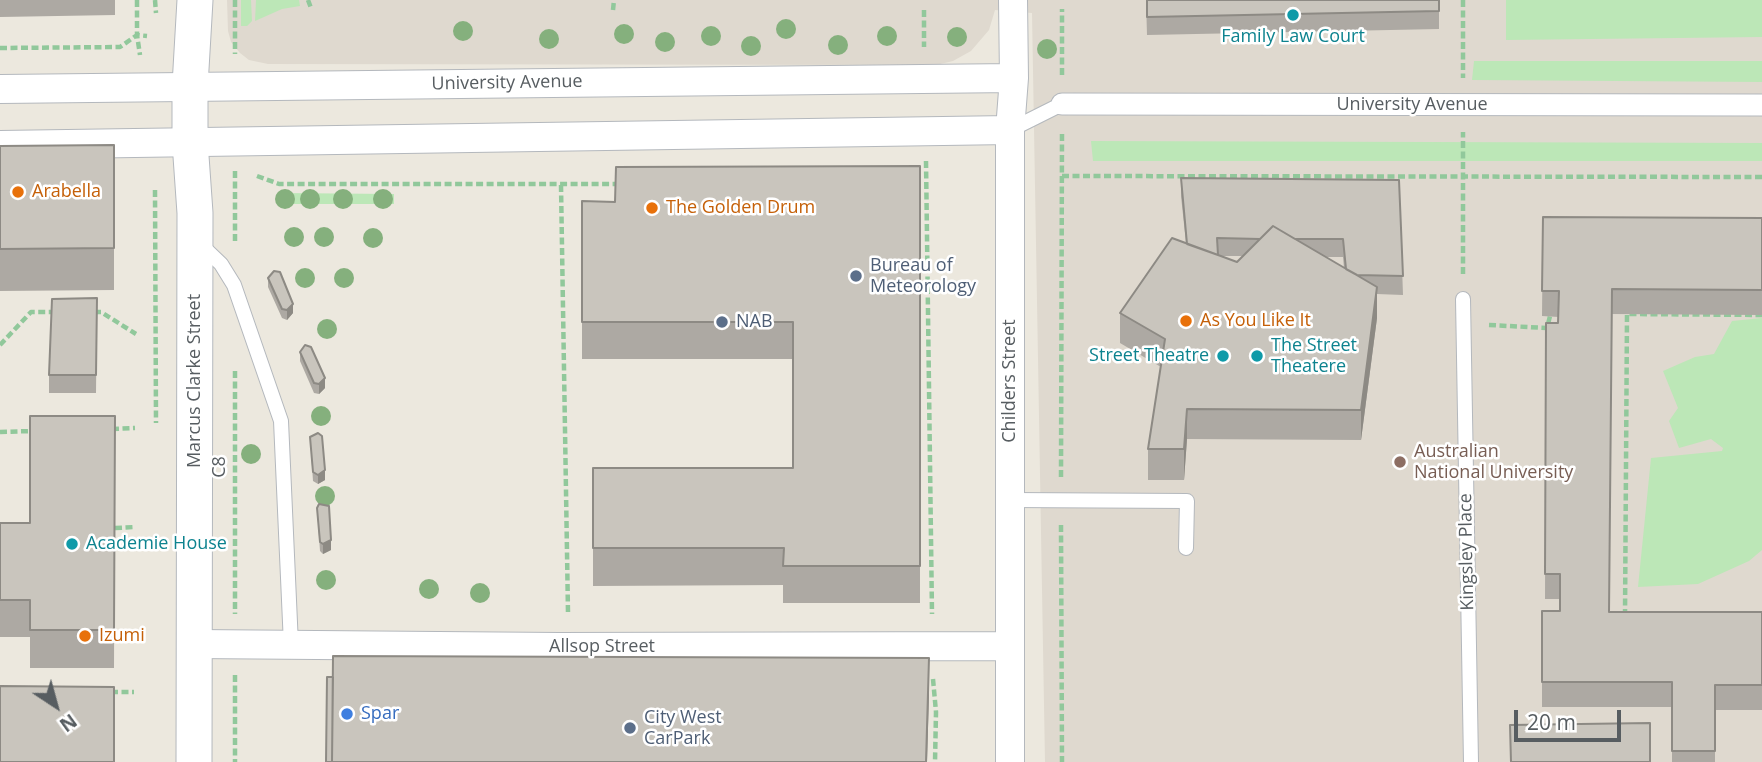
<!DOCTYPE html>
<style>
body{margin:0}
#map{position:relative;width:1762px;height:762px;overflow:hidden;background:#ece8de;font-family:"Open Sans",sans-serif}
canvas{display:block}
.north{position:absolute;left:21px;top:671px;width:70px;height:70px;-webkit-text-stroke:5px #fff;paint-order:stroke;rotate:144deg;font-size:19px;font-weight:700;line-height:28px;text-align:center;color:#575d61}
.north::after{content:'';display:block;margin:auto;width:24px;height:32px;background:#575d61;clip-path:polygon(50% 0,100% 100%,50% 72%,0 100%)}
.scale{position:absolute;left:1514px;top:710px;width:107px;height:32px;box-sizing:border-box;border:4px solid #575d61;border-top:0;padding-left:9px;font-size:21px;line-height:24px;white-space:nowrap;color:#575d61;-webkit-text-stroke:5px #fff;paint-order:stroke}
</style>
<div id="map">
<canvas width="1762" height="762"></canvas>
<div class="north">N</div>
<div class="scale">20 m</div>
</div>
<script>
const ctx = document.querySelector('canvas').getContext('2d');
ctx.lineJoin = 'round';
function fill(path, color) {
  ctx.fillStyle = color;
  ctx.fill(path, 'evenodd');
}
function stroke(path, color, width, dash) {
  ctx.strokeStyle = color;
  ctx.lineWidth = width;
  ctx.lineCap = dash ? 'butt' : 'round';
  ctx.setLineDash(dash || []);
  ctx.stroke(path);
}
function drawText(font, color, halo, rows, align = 'center') {
  ctx.font = font + ' "Open Sans",sans-serif';
  ctx.lineWidth = 5;
  ctx.setLineDash([]);
  ctx.textBaseline = 'middle';
  ctx.strokeStyle = halo;
  ctx.fillStyle = color;
  for (const [text, x, y, turn = 0] of rows) {
    ctx.save();
    ctx.translate(x, y);
    ctx.rotate((+turn || 0) * Math.PI / 180);
    ctx.textAlign = isNaN(turn) ? turn : align;
    if (halo) ctx.strokeText(text, 0, 0);
    ctx.fillText(text, 0, 0);
    ctx.restore();
  }
}
fill(new Path2D(`
 M227,0H1762V762H1045L1032,13L995,10L989,30L971,51L953,61L936,65L268,64L249,60L240,53L231,42L228,31Z`), '#dfd9cf');
fill(new Path2D(`
 M241,0H251L252,21L247,26H241Z
 M256,0H299L300,6L282,9L255,21Z
 M1506,0H1762V37L1506,40Z
 M1474,61H1762V82L1472,80Z
 M1091,141L1762,143V161H1093Z
 M280,193L394,194V204H280Z
 M1762,318V550L1749,561L1698,584L1638,587L1651,458L1722,451L1723,448L1711,439L1679,448L1669,421L1678,408L1663,371L1695,357L1714,354L1732,321Z`), '#bce7b7');
const service = new Path2D(`
 M1010,130L1062,104
 M199,243L221,264L234,285L281,421L291,645
 M1463,299L1471,762
 M1010,500L1187,501L1186,548`);
const pedestrian = new Path2D(`
 M1062,104L1762,105`);
const minor = new Path2D(`
 M0,89L1014,78
 M0,145L1010,130
 M195,644L559,647L1009,646
 M1010,762V130L1014,78L1013,0`);
const tertiary = new Path2D(`
 M194,762L195,213L190,142V86L195,0`);
stroke(service, '#b4b8bd', 16);
stroke(pedestrian, '#b4b8bd', 23);
stroke(minor, '#b4b8bd', 30);
stroke(tertiary, '#b4b8bd', 37);
stroke(new Path2D(`
 M137,0V35L140,55
 M155,0L156,13
 M235,0V54
 M308,0L311,8
 M1463,0V78
 M613,10L614,0
 M924,10V47
 M0,48L120,47L137,35L147,36
 M1062,75V9
 M926,161L932,614
 M235,171V243
 M257,176L279,184H621
 M1062,176L1762,177
 M561,185L568,613
 M155,190L156,423
 M1463,274V132
 M94,312H101L136,334
 M1489,325L1547,328L1550,316
 M0,345L31,312H57
 M235,371V614
 M112,429L135,428
 M0,432L33,431
 M1061,477L1062,133
 M1061,525L1062,762
 M115,528L135,527
 M1625,616L1627,314L1762,315
 M235,675V762
 M933,679L936,712L935,762
 M111,692H134`), '#91c89b', 4.5, [7, 3.5]);
stroke(service, '#fff', 14);
stroke(pedestrian, '#fff', 21);
stroke(minor, '#fff', 28);
stroke(tertiary, '#fff', 35);
ctx.fillStyle = '#85b07d';
for (const [x, y] of [
 [786,29],
 [463,31],
 [624,34],
 [711,36],
 [887,36],
 [957,37],
 [549,39],
 [665,42],
 [838,45],
 [751,46],
 [1047,49],
 [285,199],
 [310,199],
 [343,199],
 [383,199],
 [294,237],
 [324,237],
 [373,238],
 [305,278],
 [344,278],
 [327,329],
 [321,416],
 [251,454],
 [325,496],
 [326,580],
 [429,589],
 [480,593]
]) {
  ctx.beginPath();
  ctx.arc(x, y, 10, 0, 2 * Math.PI);
  ctx.fill();
}
fill(new Path2D(`
 M0,0H115V15L0,17Z
 M1146,0H1439V29L1147,35Z
 M114,145V290L0,291V146Z
 M920,166V603H783V585L593,586V468H793V359H582V201L615,202Z
 M1181,178L1399,180L1403,295L1377,294V318L1361,440L1187,439L1184,480H1148V449L1161,367L1120,343V313L1186,243L1181,196ZM1222,256H1242L1237,262ZM1326,257H1343L1344,268Z
 M1543,217L1762,218V315L1612,314L1609,612H1762V710H1715V762H1672V707H1542V611H1560V599H1545L1546,323H1558L1559,317L1542,316Z
 M268,278L293,313L287,320L282,318L268,287Z
 M97,298L96,393H49V375Z
 M300,352L325,388L319,394L314,393L300,361Z
 M115,416L114,668H30V637H0V523H30Z
 M310,437L325,480L318,484L313,481Z
 M317,508L331,550L323,554L320,551Z`), '#ada9a3');
fill(new Path2D(`
 M1377,287V318L1361,440V410Z
 M293,304V313L287,320V310Z
 M325,378V388L319,394V384Z
 M1187,409V439L1184,480V449Z
 M325,470V480L318,484V475Z
 M331,540V550L323,554V544Z
 M929,658V695L927,762H926Z`), '#8d8a84');
const building = new Path2D(`
 M1147,0H1439V11L1147,17Z
 M114,145V248L0,249V146Z
 M920,166V566H783L784,548H593V468H793V322H582V201L615,202L616,167Z
 M1181,178L1399,180L1403,276L1357,275L1346,269L1343,239H1295L1273,226L1260,239L1217,238L1218,255L1187,244Z
 M1543,217L1762,218V290L1612,289L1609,612H1762V685H1715V751H1672V682H1542V611H1560V574H1545L1546,323H1558L1559,291H1542Z
 M1273,226L1377,287L1361,410L1187,409L1184,449H1148L1165,339L1120,313L1172,238L1237,262Z
 M274,271L280,272L293,304L287,310L282,309L268,278Z
 M97,298L96,375H49L52,299Z
 M305,345L311,347L325,378L319,384L314,383L300,352Z
 M30,416H115L114,630H30V600H0V523H30Z
 M318,433L322,436L325,470L318,475L313,472L310,437Z
 M319,504L329,506L331,540L323,544L320,542L317,508Z
 M333,656L929,658L926,762H332Z
 M327,677H333L332,762H326Z
 M0,686L114,687V762H0Z
 M1650,723V762H1511L1510,725Z`);
fill(building, '#c9c5bd');
stroke(building, '#8d8a84', 2);
for (const [x, y, r, color] of [
 [1293,15,7,"#0f9aa8"],
 [18,192,7,"#e8710a"],
 [652,208,7,"#e8710a"],
 [856,276,7,"#5c6f8a"],
 [1186,321,7,"#e8710a"],
 [722,322,7,"#5c6f8a"],
 [1223,356,7,"#0f9aa8"],
 [1257,356,7,"#0f9aa8"],
 [1400,462,7,"#8d6e63"],
 [72,544,7,"#0f9aa8"],
 [85,636,7,"#e8710a"],
 [347,714,7,"#3f7fe0"],
 [630,728,7,"#5c6f8a"]
]) {
  const dot = new Path2D();
  dot.arc(x, y, r, 0, 2 * Math.PI);
  ctx.fillStyle = color;
  ctx.fill(dot);
  stroke(dot, '#fff', 2.5);
}
drawText('18px', '#0d838f', '#fff', [
 ["Family Law Court",1293,37,"center"],
 ["The Street",1271,346],
 ["Theatere",1271,367],
 ["Street Theatre",1209,356,"right"],
 ["Academie House",86,544]
], 'left');
drawText('18px', '#575d61', '#fff', [
 ["University Avenue",507,83,-1],
 ["University Avenue",1412,105],
 ["Marcus Clarke Street",195,381,-90],
 ["Childers Street",1010,381,-90],
 ["C8",220,467,-90],
 ["Kingsley Place",1467,552,-91],
 ["Allsop Street",602,647]
]);
drawText('18px', '#c56008', '#fff', [
 ["Arabella",32,192],
 ["The Golden Drum",666,208],
 ["As You Like It",1200,321],
 ["Izumi",99,636]
], 'left');
drawText('18px', '#4e5e75', '#fff', [
 ["Bureau of",870,266],
 ["Meteorology",870,287],
 ["NAB",736,322],
 ["City West",644,718],
 ["CarPark",644,739]
], 'left');
drawText('18px', '#785e54', '#fff', [
 ["Australian",1414,452],
 ["National University",1414,473]
], 'left');
drawText('18px', '#366cbe', '#fff', [
 ["Spar",361,714]
], 'left');
</script>
